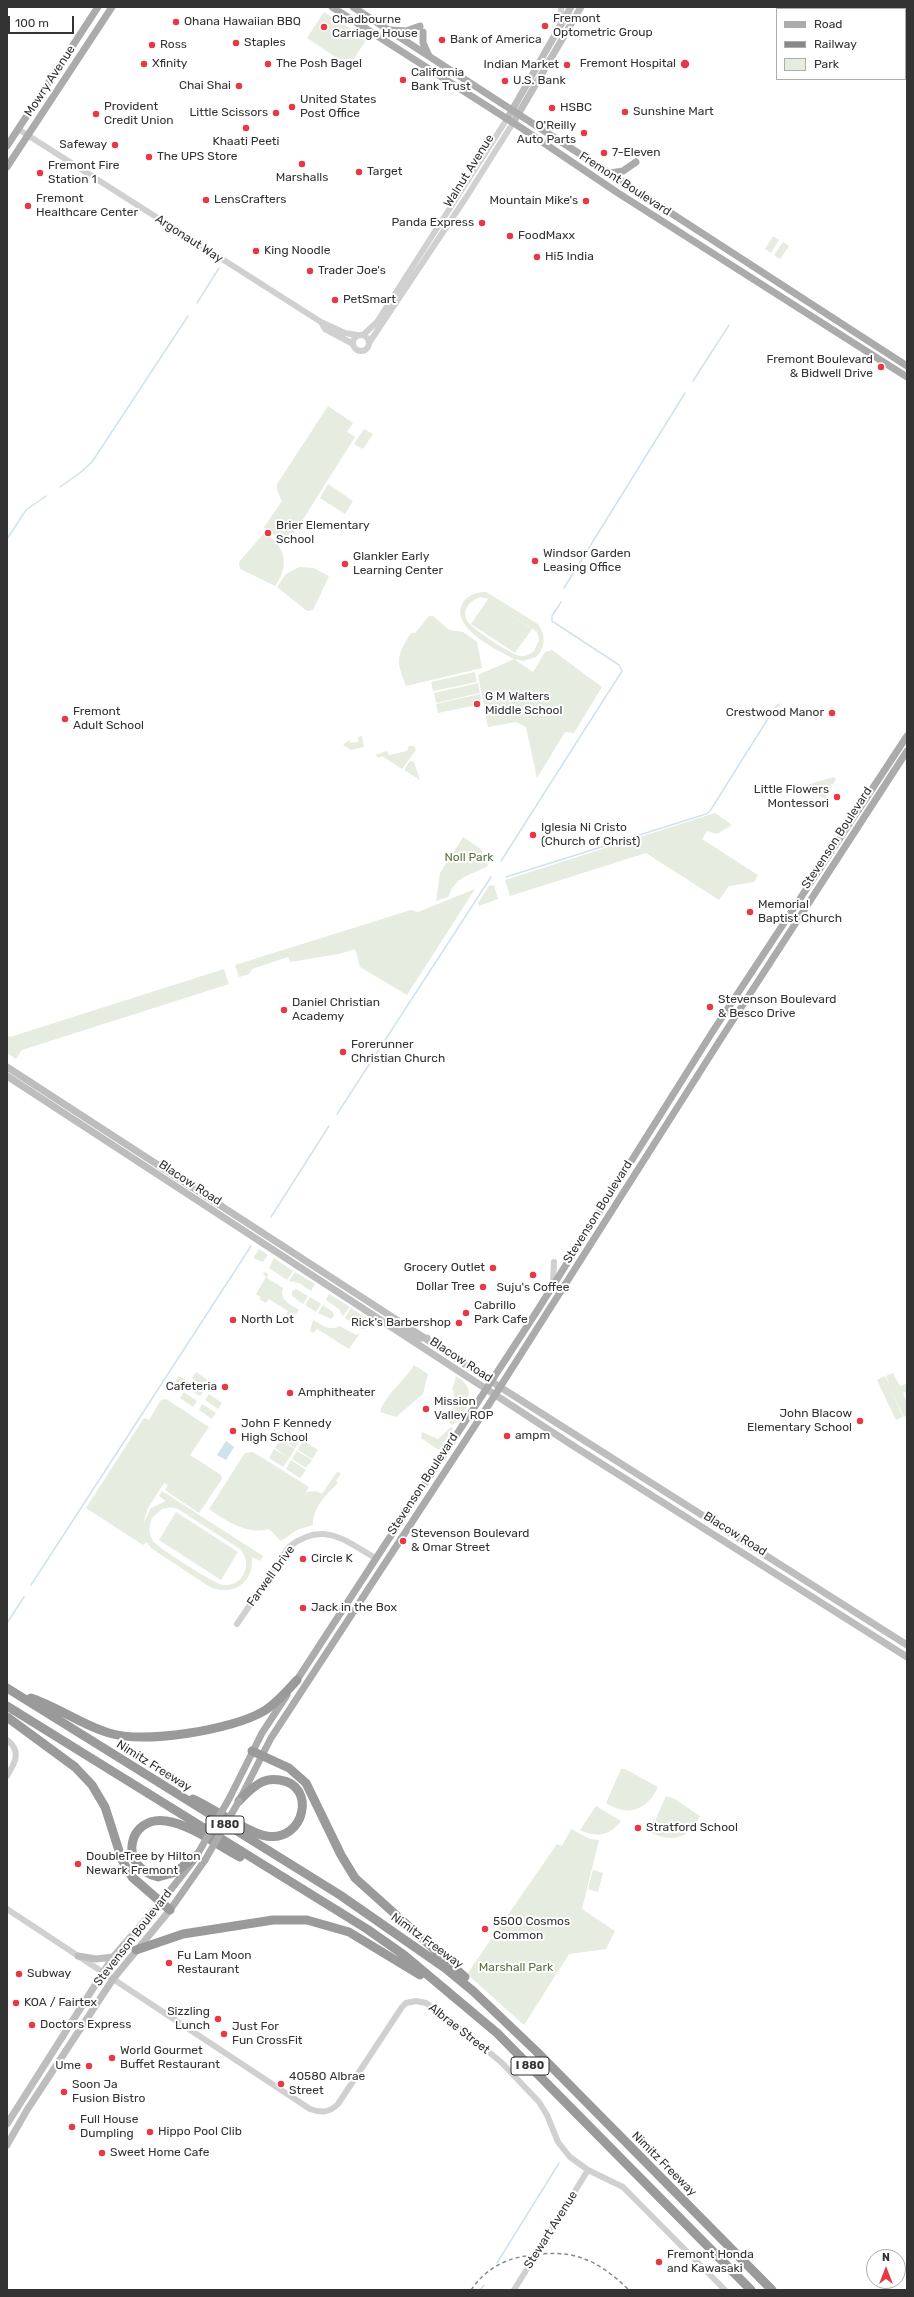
<!DOCTYPE html>
<style>
body{margin:0}
#map{position:relative;width:914px;height:2297px;overflow:hidden;background:#fff;font-family:Rubik,sans-serif}
canvas{display:block}
.frame{position:absolute;inset:0;border:8px solid #333;pointer-events:none}
.legend{position:absolute;left:776px;top:8px;width:130px;height:72px;box-sizing:border-box;background:#fff;border:1px solid #adadad;margin:0;padding:5px 7px;list-style:none;font-size:12px;color:#333}
.legend li{display:flex;align-items:center;gap:8px;height:20px}
.legend b{width:20px;border:1px solid #adadad}
.north{position:absolute;left:866px;top:2249px;width:40px;height:40px;box-sizing:border-box;background:#fff;border:1px solid #adadad;border-radius:50%;rotate:0deg;font-size:11px;font-weight:700;line-height:16px;text-align:center;color:#333}
.north::after{content:'';display:block;margin:auto;width:14px;height:18px;background:#e63946;clip-path:polygon(50% 0,100% 100%,50% 72%,0 100%)}
.scale{position:absolute;left:8px;top:16px;width:66px;height:18px;box-sizing:border-box;border:2px solid #333;border-top:0;padding-left:5px;font-size:12px;line-height:14px;white-space:nowrap;color:#333;-webkit-text-stroke:3px #fff;paint-order:stroke}
</style>
<div id="map">
<canvas width="914" height="2297"></canvas>
<div class="frame"></div>
<ul class="legend">
<li><b style="height:5px;background:#ababab"></b>Road</li>
<li><b style="height:5px;background:#888"></b>Railway</li>
<li><b style="height:11px;background:#e6ecdf"></b>Park</li>
</ul>
<div class="north">N</div>
<div class="scale">100 m</div>
</div>
<script>
const ctx = document.querySelector('canvas').getContext('2d');
ctx.lineJoin = 'round';
function fill(path, color) {
  ctx.fillStyle = color;
  ctx.fill(path, 'evenodd');
}
function stroke(path, color, width, dash) {
  ctx.strokeStyle = color;
  ctx.lineWidth = width;
  ctx.lineCap = dash ? 'butt' : 'round';
  ctx.setLineDash(dash || []);
  ctx.stroke(path);
}
function drawText(font, color, halo, rows, align = 'center') {
  ctx.font = font + ' Rubik,sans-serif';
  ctx.lineWidth = 4;
  ctx.setLineDash([]);
  ctx.textBaseline = 'middle';
  ctx.strokeStyle = halo;
  ctx.fillStyle = color;
  for (const [text, x, y, turn = 0] of rows) {
    ctx.save();
    ctx.translate(x, y);
    ctx.rotate((+turn || 0) * Math.PI / 180);
    ctx.textAlign = isNaN(turn) ? turn : align;
    if (halo) ctx.strokeText(text, 0, 0);
    ctx.fillText(text, 0, 0);
    ctx.restore();
  }
}
fill(new Path2D(`
 M324,12L367,39L349,66L307,38Z
 M773,236L779,240L771,253L765,249Z
 M783,242L789,246L780,259L774,255Z
 M328,406L353,423L347,432L355,437L288,543L265,530L264,527L282,501L277,490V484Z
 M364,429L373,434L363,449L354,444Z
 M328,484L353,501L345,514L320,498Z
 M264,533C286,546 290,566 275,586L240,569L239,562Z
 M299,567L314,568L329,576L313,610L307,611L277,587L286,574Z
 M486,592L538,624C546,635 546,647 536,657L523,661L514,659C497,650 446,626 464,601C470,594 477,592 486,592ZM481,597L488,599L471,624L515,653L532,629L490,600L537,632L539,640L534,651C530,654 525,657 520,656C510,654 477,632 470,624C459,613 469,600 481,597Z
 M429,616H433L449,630L463,632L477,642L482,668L406,686C396,660 396,657 411,633H415Z
 M552,650L602,687L574,733L565,732L537,778L526,727L516,722L488,727L478,675L514,659L533,672L545,652Z
 M475,672L477,682L433,691L431,682Z
 M478,683L480,693L436,703L434,693Z
 M480,694L482,704L438,713L436,704Z
 M362,736L364,747L351,750L343,745L349,740L350,743L358,742V737Z
 M409,746H414L416,750L402,769L382,756L379,758L375,755L387,751L389,755L407,751Z
 M410,761L414,762L420,780L404,770Z
 M833,777L836,779L833,784H830L832,786L825,799L804,786Z
 M715,813L732,825L717,834L707,831L702,839L758,875L754,882L729,886L719,900L646,853L510,896L505,880Z
 M463,837L481,849L488,866C469,876 457,875 448,897L436,901L440,873Z
 M494,885L498,899L479,906L478,903L489,886Z
 M475,889L407,995L360,967L355,949L339,954L290,962L288,957L252,969L249,974L239,977L235,965L411,910L418,912Z
 M224,969L229,984L22,1050L16,1059L7,1053V1035L10,1037Z
 M259,1249L268,1255L263,1262L253,1258Z
 M274,1258L293,1271L287,1280L269,1268Z
 M265,1272L268,1274L267,1278L283,1288C279,1300 290,1304 299,1310L296,1314L294,1313L292,1320L286,1316L288,1311L269,1299L266,1303L259,1299L261,1297L256,1294L266,1277L263,1274Z
 M295,1272L315,1284L311,1291L299,1283L289,1281Z
 M296,1289L308,1296L303,1304L292,1296V1291Z
 M329,1294L350,1307L343,1316L339,1309L326,1300Z
 M310,1297L321,1304L316,1312L305,1305Z
 M323,1305L333,1312L334,1316L331,1319L318,1313Z
 M351,1308L372,1321L367,1328L362,1329L345,1318Z
 M313,1320C322,1325 330,1332 340,1326L356,1335L360,1333L349,1349L317,1329L313,1333L310,1331Z
 M414,1365L428,1374L423,1394L396,1417L380,1412C386,1393 403,1383 414,1365Z
 M196,1372L209,1381L205,1387L192,1378Z
 M893,1373L902,1390L900,1386L906,1384L907,1396L905,1392L903,1393L907,1403V1415L904,1417L891,1390L903,1417L896,1420L877,1380L885,1376L890,1386L886,1376Z
 M179,1376L185,1380L176,1393L170,1389Z
 M456,1376C468,1383 473,1392 465,1405L467,1407L457,1422L452,1425L446,1419L453,1409L454,1391L452,1390Z
 M190,1382L204,1391L200,1396L187,1388Z
 M184,1392L197,1401L193,1407L180,1398Z
 M209,1394L222,1403L218,1409L205,1400Z
 M166,1399L209,1427L190,1455L221,1475L222,1479L199,1513L165,1490L168,1485L164,1483L148,1508L143,1524L151,1508L166,1501L159,1496L162,1491L263,1556L260,1561L252,1557C254,1582 234,1597 210,1587L151,1548L147,1542L143,1545L86,1508L144,1418L149,1420L161,1400ZM171,1507L178,1509L240,1549C253,1563 244,1587 223,1585C215,1584 158,1548 153,1541C148,1533 149,1526 152,1518L162,1509Z
 M202,1404L216,1413L212,1419L199,1410Z
 M451,1427L453,1429L439,1450L421,1438L422,1432L438,1439Z
 M287,1430L301,1439L295,1448L281,1439Z
 M280,1440L295,1449L289,1458L275,1448Z
 M303,1441L318,1450L312,1459L298,1450Z
 M274,1449L289,1458L283,1467L269,1458Z
 M297,1451L312,1460L306,1468L292,1459Z
 M253,1452L309,1487L306,1492L316,1491L322,1494L337,1472L341,1473L336,1481L338,1483C326,1495 313,1507 313,1525L297,1530L281,1541L269,1529C246,1535 227,1521 209,1509L245,1453Z
 M291,1460L306,1470L300,1478L286,1469Z
 M176,1512L238,1552L221,1580L159,1540Z
 M621,1769H625L658,1787C647,1811 627,1817 606,1803Z
 M666,1796L675,1799L700,1816C690,1838 672,1844 650,1832Z
 M596,1806L621,1821C610,1836 596,1838 580,1830Z
 M571,1829L590,1839L599,1840L582,1909L615,1931L606,1949L569,1954L524,2025L467,1974L557,1844L562,1846Z
 M593,1870L603,1873L598,1892L588,1889Z`), '#e6ecdf');
fill(new Path2D(`
 M226,1441L234,1447L226,1460L217,1455Z`), '#cfe2ee');
stroke(new Path2D(`
 M197,303L219,268
 M693,381L729,325
 M60,487L81,472L92,462L188,316
 M7,539L26,510L46,496
 M564,588L685,393
 M501,861L622,671L619,665L552,621V616L561,602
 M506,877L706,814L710,811L774,709L779,704
 M337,1114L491,877
 M271,1217L329,1126
 M31,1585L251,1246
 M7,1623L24,1597
 M497,2263L559,2163
 M480,2290L484,2285`), '#cfe2ee', 1.5);
stroke(new Path2D(`
 M561,7V23
 M18,129L321,322L345,333L357,335
 M321,322L325,329L353,344
 M363,335L377,322L507,119
 M353 343a8 8 0 1 1 16 0a8 8 0 1 1-16 0Z
 M369,343L467,196L513,123
 M553,1283L554,1262
 M237,1624L289,1547C322,1521 344,1539 375,1558
 M7,1740C22,1751 15,1763 7,1776
 M7,1909L310,2109C321,2113 329,2113 338,2104L402,2007L406,2003L416,2001L426,2003L471,2037L502,2063L539,2102L547,2115L558,2142L570,2157L588,2170L623,2187L725,2290
 M514,2290L588,2170`), '#d0d0d0', 6);
stroke(new Path2D(`
 M507,119L571,7
 M513,123L581,7
 M7,1067L500,1387L907,1645
 M7,1076L572,1445L907,1657
 M403,1330L416,1338H427
 M78,1956L96,1959L113,1957
 M7,2124L113,1957L161,1902
 M7,2145L27,2110L113,1979L170,1910`), '#bdbdbd', 7);
stroke(new Path2D(`
 M332,7L523,129L618,193L907,377
 M353,7L907,366
 M391,30L406,31L420,26
 M423,32V43L429,56
 M7,146L98,7
 M7,167L112,7
 M610,173L623,171L636,162
 M295,1683L537,1311L713,1031L907,736
 M230,1797L262,1733L287,1695
 M241,1797L271,1738L495,1395L722,1037L907,751
 M161,1902L194,1860
 M170,1910L205,1860`), '#ababab', 7);
stroke(new Path2D(`
 M7,1688L340,1895L445,1968L473,1991L536,2051L772,2290
 M31,1698C58,1707 82,1725 109,1733C145,1744 232,1730 264,1711C277,1703 287,1691 297,1680
 M7,1706L367,1929L404,1955L497,2033L751,2290
 M7,1717L75,1767L92,1785L105,1807L122,1860L132,1877L170,1910
 M252,1751L289,1768L306,1783L341,1855L355,1878L465,1977
 M193,1799C213,1808 248,1833 266,1836C305,1843 317,1785 280,1780C274,1779 268,1779 262,1782C253,1786 246,1794 239,1801
 M197,1855L176,1872L158,1877C116,1866 129,1815 166,1821C192,1825 217,1845 240,1857
 M136,1950L183,1934L273,1920H307L349,1932L420,1975`), '#9a9a9a', 9);
stroke(new Path2D(`
 M471,2290C484,2271 503,2259 526,2256C571,2248 596,2258 629,2290`), '#888', 1.5, [4, 3]);
stroke(new Path2D(`
 M197,1855L230,1797
 M205,1860L239,1801`), '#ababab', 7);
for (const [x, y, r, color] of [
 [176,22,4,"#e63946"],
 [545,26,4,"#e63946"],
 [324,27,4,"#e63946"],
 [442,40,4,"#e63946"],
 [236,43,4,"#e63946"],
 [152,45,4,"#e63946"],
 [144,64,4,"#e63946"],
 [268,64,4,"#e63946"],
 [685,64,5,"#e63946"],
 [567,65,4,"#e63946"],
 [403,80,4,"#e63946"],
 [505,81,4,"#e63946"],
 [239,86,4,"#e63946"],
 [292,107,4,"#e63946"],
 [552,108,4,"#e63946"],
 [625,112,4,"#e63946"],
 [276,113,4,"#e63946"],
 [96,114,4,"#e63946"],
 [246,128,4,"#e63946"],
 [584,133,4,"#e63946"],
 [115,145,4,"#e63946"],
 [604,153,4,"#e63946"],
 [149,157,4,"#e63946"],
 [302,164,4,"#e63946"],
 [359,172,4,"#e63946"],
 [40,173,4,"#e63946"],
 [206,200,4,"#e63946"],
 [586,201,4,"#e63946"],
 [28,206,4,"#e63946"],
 [482,223,4,"#e63946"],
 [510,236,4,"#e63946"],
 [256,251,4,"#e63946"],
 [537,257,4,"#e63946"],
 [310,271,4,"#e63946"],
 [335,300,4,"#e63946"],
 [881,367,4,"#e63946"],
 [268,533,4,"#e63946"],
 [535,561,4,"#e63946"],
 [345,564,4,"#e63946"],
 [477,704,4,"#e63946"],
 [832,713,4,"#e63946"],
 [65,719,4,"#e63946"],
 [837,797,4,"#e63946"],
 [533,835,4,"#e63946"],
 [750,912,4,"#e63946"],
 [710,1007,4,"#e63946"],
 [284,1010,4,"#e63946"],
 [343,1052,4,"#e63946"],
 [493,1268,4,"#e63946"],
 [533,1275,4,"#e63946"],
 [483,1287,4,"#e63946"],
 [466,1313,4,"#e63946"],
 [233,1320,4,"#e63946"],
 [459,1323,4,"#e63946"],
 [225,1387,4,"#e63946"],
 [290,1393,4,"#e63946"],
 [426,1409,4,"#e63946"],
 [860,1421,4,"#e63946"],
 [233,1431,4,"#e63946"],
 [507,1436,4,"#e63946"],
 [403,1541,4,"#e63946"],
 [303,1559,4,"#e63946"],
 [303,1608,4,"#e63946"],
 [638,1828,4,"#e63946"],
 [78,1864,4,"#e63946"],
 [485,1929,4,"#e63946"],
 [169,1963,4,"#e63946"],
 [19,1974,4,"#e63946"],
 [16,2003,4,"#e63946"],
 [218,2019,4,"#e63946"],
 [32,2025,4,"#e63946"],
 [224,2034,4,"#e63946"],
 [112,2058,4,"#e63946"],
 [89,2066,4,"#e63946"],
 [281,2084,4,"#e63946"],
 [64,2092,4,"#e63946"],
 [72,2127,4,"#e63946"],
 [150,2132,4,"#e63946"],
 [102,2153,4,"#e63946"],
 [659,2262,4,"#e63946"]
]) {
  const dot = new Path2D();
  dot.arc(x, y, r, 0, 2 * Math.PI);
  ctx.fillStyle = color;
  ctx.fill(dot);
  stroke(dot, '#fff', 1.5);
}
for (const [x, y, w] of [
 [225,1825,38],
 [530,2066,38]
]) {
  const box = new Path2D();
  box.roundRect(x - w / 2, y - 9, w, 18, 3);
  ctx.fillStyle = '#fff';
  ctx.fill(box);
  stroke(box, '#333', 1);
}
drawText('bold 11px', '#333', null, [
 ["I 880",225,1825],
 ["I 880",530,2066]
]);
drawText('12px', '#333', '#fff', [
 ["Fremont",553,19],
 ["Optometric Group",553,33],
 ["Chadbourne",332,20],
 ["Carriage House",332,34],
 ["Ohana Hawaiian BBQ",184,22],
 ["Bank of America",450,40],
 ["Staples",244,43],
 ["Ross",160,45],
 ["Xfinity",152,64],
 ["The Posh Bagel",276,64],
 ["Fremont Hospital",676,64,"right"],
 ["Indian Market",559,65,"right"],
 ["California",411,73],
 ["Bank Trust",411,87],
 ["U.S. Bank",513,81],
 ["Chai Shai",231,86,"right"],
 ["United States",300,100],
 ["Post Office",300,114],
 ["Provident",104,107],
 ["Credit Union",104,121],
 ["HSBC",560,108],
 ["Sunshine Mart",633,112],
 ["Little Scissors",268,113,"right"],
 ["O'Reilly",576,126,"right"],
 ["Auto Parts",576,140,"right"],
 ["Khaati Peeti",246,142,"center"],
 ["Safeway",107,145,"right"],
 ["7-Eleven",612,153],
 ["The UPS Store",157,157],
 ["Fremont Fire",48,166],
 ["Station 1",48,180],
 ["Target",367,172],
 ["Marshalls",302,178,"center"],
 ["Fremont",36,199],
 ["Healthcare Center",36,213],
 ["LensCrafters",214,200],
 ["Mountain Mike's",578,201,"right"],
 ["Panda Express",474,223,"right"],
 ["FoodMaxx",518,236],
 ["King Noodle",264,251],
 ["Hi5 India",545,257],
 ["Trader Joe's",318,271],
 ["PetSmart",343,300],
 ["Fremont Boulevard",873,360,"right"],
 ["& Bidwell Drive",873,374,"right"],
 ["Brier Elementary",276,526],
 ["School",276,540],
 ["Windsor Garden",543,554],
 ["Leasing Office",543,568],
 ["Glankler Early",353,557],
 ["Learning Center",353,571],
 ["G M Walters",485,697],
 ["Middle School",485,711],
 ["Fremont",73,712],
 ["Adult School",73,726],
 ["Crestwood Manor",824,713,"right"],
 ["Little Flowers",829,790,"right"],
 ["Montessori",829,804,"right"],
 ["Iglesia Ni Cristo",541,828],
 ["(Church of Christ)",541,842],
 ["Memorial",758,905],
 ["Baptist Church",758,919],
 ["Stevenson Boulevard",718,1000],
 ["& Besco Drive",718,1014],
 ["Daniel Christian",292,1003],
 ["Academy",292,1017],
 ["Forerunner",351,1045],
 ["Christian Church",351,1059],
 ["Grocery Outlet",485,1268,"right"],
 ["Dollar Tree",475,1287,"right"],
 ["Suju's Coffee",533,1288,"center"],
 ["Cabrillo",474,1306],
 ["Park Cafe",474,1320],
 ["North Lot",241,1320],
 ["Rick's Barbershop",451,1323,"right"],
 ["Cafeteria",217,1387,"right"],
 ["Amphitheater",298,1393],
 ["Mission",434,1402],
 ["Valley ROP",434,1416],
 ["John Blacow",852,1414,"right"],
 ["Elementary School",852,1428,"right"],
 ["John F Kennedy",241,1424],
 ["High School",241,1438],
 ["ampm",515,1436],
 ["Stevenson Boulevard",411,1534],
 ["& Omar Street",411,1548],
 ["Circle K",311,1559],
 ["Jack in the Box",311,1608],
 ["Stratford School",646,1828],
 ["DoubleTree by Hilton",86,1857],
 ["Newark Fremont",86,1871],
 ["5500 Cosmos",493,1922],
 ["Common",493,1936],
 ["Fu Lam Moon",177,1956],
 ["Restaurant",177,1970],
 ["Subway",27,1974],
 ["KOA / Fairtex",24,2003],
 ["Sizzling",210,2012,"right"],
 ["Lunch",210,2026,"right"],
 ["Doctors Express",40,2025],
 ["Just For",232,2027],
 ["Fun CrossFit",232,2041],
 ["World Gourmet",120,2051],
 ["Buffet Restaurant",120,2065],
 ["Ume",81,2066,"right"],
 ["40580 Albrae",289,2077],
 ["Street",289,2091],
 ["Soon Ja",72,2085],
 ["Fusion Bistro",72,2099],
 ["Full House",80,2120],
 ["Dumpling",80,2134],
 ["Hippo Pool Clib",158,2132],
 ["Sweet Home Cafe",110,2153],
 ["Fremont Honda",667,2255],
 ["and Kawasaki",667,2269]
], 'left');
drawText('12px', '#333', '#fff', [
 ["Mowry Avenue",50,81,-57],
 ["Walnut Avenue",469,171,-58],
 ["Fremont Boulevard",625,184,33],
 ["Argonaut Way",189,239,33],
 ["Stevenson Boulevard",837,838,-57],
 ["Blacow Road",190,1183,33],
 ["Stevenson Boulevard",598,1212,-58],
 ["Blacow Road",461,1360,33],
 ["Stevenson Boulevard",423,1484,-57],
 ["Blacow Road",735,1534,32],
 ["Farwell Drive",271,1576,-54],
 ["Nimitz Freeway",154,1766,32],
 ["Stevenson Boulevard",133,1938,-52],
 ["Nimitz Freeway",427,1941,36],
 ["Albrae Street",459,2029,38],
 ["Nimitz Freeway",664,2164,45],
 ["Stewart Avenue",551,2230,-58]
]);
drawText('12px', '#56703f', '#fff', [
 ["Noll Park",469,858],
 ["Marshall Park",516,1968]
]);
</script>
